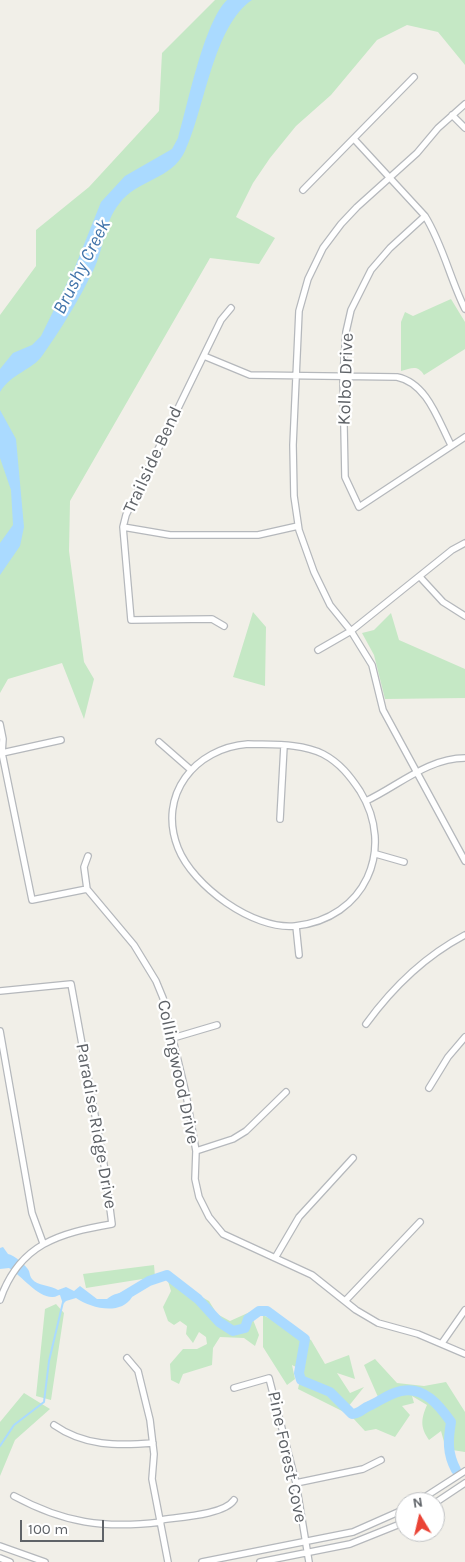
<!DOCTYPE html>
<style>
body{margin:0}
#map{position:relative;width:465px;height:1562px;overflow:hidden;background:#f1efe8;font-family:Karla,sans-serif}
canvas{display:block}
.north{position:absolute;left:395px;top:1492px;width:50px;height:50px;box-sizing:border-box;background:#fff;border:1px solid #bfc1c3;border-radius:50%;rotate:351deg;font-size:14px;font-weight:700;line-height:20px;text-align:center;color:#5f6368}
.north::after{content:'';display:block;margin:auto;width:18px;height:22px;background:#ea4335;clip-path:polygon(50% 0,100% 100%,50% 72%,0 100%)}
.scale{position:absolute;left:20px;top:1520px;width:84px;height:22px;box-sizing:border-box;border:2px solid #5f6368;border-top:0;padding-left:6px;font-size:15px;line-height:18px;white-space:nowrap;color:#5f6368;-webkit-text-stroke:4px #fff;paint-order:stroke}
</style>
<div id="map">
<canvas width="465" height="1562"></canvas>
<div class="north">N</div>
<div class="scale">100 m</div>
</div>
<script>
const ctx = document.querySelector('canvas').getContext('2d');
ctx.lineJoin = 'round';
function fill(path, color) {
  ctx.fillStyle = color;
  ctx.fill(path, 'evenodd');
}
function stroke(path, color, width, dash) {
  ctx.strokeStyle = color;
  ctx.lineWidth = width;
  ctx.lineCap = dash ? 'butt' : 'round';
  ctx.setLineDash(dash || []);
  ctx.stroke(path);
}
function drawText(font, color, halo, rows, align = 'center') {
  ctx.font = font + ' Karla,sans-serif';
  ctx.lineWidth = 4.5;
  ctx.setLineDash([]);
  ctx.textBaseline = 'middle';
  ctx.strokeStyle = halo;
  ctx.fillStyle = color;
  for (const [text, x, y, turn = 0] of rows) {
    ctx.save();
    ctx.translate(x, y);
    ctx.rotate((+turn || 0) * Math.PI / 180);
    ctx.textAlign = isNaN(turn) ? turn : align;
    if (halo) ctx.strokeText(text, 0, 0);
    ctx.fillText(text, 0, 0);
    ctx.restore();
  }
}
fill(new Path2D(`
 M215,0H465V65L438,32L407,25L377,40L331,95L296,126L270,158L253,183L236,217L275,238L259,264L210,258L70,501L69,551L84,662L94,679L84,719L62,663L8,679L0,693V315L36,266V230L89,187L159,111L162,53Z
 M451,299L465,322V349L424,375C417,364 411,369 401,371V322L405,312L413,316Z
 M253,612L266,627L265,686L233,677Z
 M391,613L399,640L465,669V698L385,699L374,655L362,633L374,630Z
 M154,1265L155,1277L86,1288L83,1274Z
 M167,1278L209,1301L217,1314L230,1321L250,1312L259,1335L255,1346L244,1338L220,1337L213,1348L212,1365L183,1374L179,1384L171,1380L170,1364L183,1349H197L207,1344L206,1337L199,1332L193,1343L186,1334L187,1326L180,1321L174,1325L168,1321L163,1307L171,1291Z
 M56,1304L64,1313L51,1400L36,1396L45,1309Z
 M263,1315L311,1340L325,1364L349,1355L355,1379L337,1373L350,1393L364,1387L344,1412L298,1389L302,1370L292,1365L295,1379L287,1385L263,1347Z
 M375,1359L397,1383L424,1386L446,1382L465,1412V1452L446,1449L441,1431L429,1440C420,1427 421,1419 427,1405L412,1396L414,1403L402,1406L410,1415L395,1437L376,1429L365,1431L352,1417L378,1397L364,1365Z
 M24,1393L50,1409L15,1440L0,1476V1422Z`), '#c5e8c5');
fill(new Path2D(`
 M227,0H252C213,26 205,109 185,151C172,180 137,179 119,204C104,222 104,250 93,271C79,300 61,329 42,356C32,370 12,373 0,392V369L13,353L32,345L41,336L75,267L101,202L125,176L172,149L178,138C188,104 204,22 227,0Z
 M0,410L16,439L24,527L20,546L0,575V543L13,525L11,490L0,458Z
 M3,1247L8,1254C14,1255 26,1265 29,1271C30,1274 30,1277 32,1279C37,1286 51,1285 58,1290L66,1287L74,1291L80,1286L97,1299H107C113,1294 120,1292 129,1292L132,1297C121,1316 90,1308 76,1298L66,1301L63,1304L60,1295C58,1295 56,1297 53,1297C38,1298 21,1275 9,1268L0,1269V1248Z`), '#aadaff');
stroke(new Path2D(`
 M0,1446L14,1425L44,1402L49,1361L63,1302`), '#aadaff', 2);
stroke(new Path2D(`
 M119,1299L149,1281L167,1275L198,1299L219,1322L233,1331L245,1328L248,1319L259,1311H267L305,1339L299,1373L301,1380L330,1392L352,1414C360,1414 363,1408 369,1406C380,1401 390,1393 401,1391C424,1386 439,1405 451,1422C448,1440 447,1453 456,1470`), '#aadaff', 10);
const minor = new Path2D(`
 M465,104L438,128L417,153L357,207L341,224L323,248L308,279L299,311L293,445L294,496L299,530L314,572L330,605L351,631L372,665L383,710L465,861
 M452,115L465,128
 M354,139L425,216C443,245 450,279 465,309
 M303,190L414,77
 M425,216L390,248L371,270L351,310L346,332L343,376L345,477L359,507L465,437
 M204,356L250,375L397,377C427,383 438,420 451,445
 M123,527L170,535H258L298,526
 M420,577L443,602L465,616
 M224,626L212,619L131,620L123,527L126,515L221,320L231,308
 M318,650L351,631L452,550L465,543
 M0,724L3,739L2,753L32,900L87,889
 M159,742L191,770
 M248,744C273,745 301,743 323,754C340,763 350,776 360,791C396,849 365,919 295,926C253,930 193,886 178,848C157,795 195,748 248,744Z
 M2,753L61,740
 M366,801C398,786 428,758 465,758
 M280,819L284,746
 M376,854L404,862
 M87,889L134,945L156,981L163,998L186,1094L196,1151L195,1179L199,1197L209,1217L223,1234L312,1275L356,1310L378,1323L418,1334L465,1354
 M87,889L84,867L88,856
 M296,926L299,955
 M0,991L71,984L105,1170L112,1224C59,1233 19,1244 0,1300
 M366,1024C393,987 425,956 465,935
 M0,1031L32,1213L43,1243
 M173,1038L217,1025
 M429,1088L448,1057L465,1037
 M196,1151L233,1139L246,1131L286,1092
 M275,1258L299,1217L353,1158
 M346,1300L420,1222
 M442,1343L465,1310
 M127,1358L138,1371L150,1420L154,1454L152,1479L168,1562
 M234,1388L269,1378L296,1483L309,1562
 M54,1425C84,1446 117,1446 153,1443
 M296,1483L363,1469L381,1460
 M14,1496C64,1523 104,1529 161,1522
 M417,1502L465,1471
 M435,1503L465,1483
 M160,1520C179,1517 224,1515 234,1500
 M0,1546L45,1562
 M0,1558L10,1562
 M202,1562L353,1532L405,1509
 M260,1562L350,1544L405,1522`);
stroke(minor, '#b5b8bc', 8);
stroke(minor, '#fff', 5.5);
drawText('18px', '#5f6368', '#fff', [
 ["Kolbo Drive",346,379,-88],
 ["Trailside Bend",153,460,-65],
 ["Collingwood Drive",178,1072,78],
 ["Paradise Ridge Drive",96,1126,80],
 ["Pine Forest Cove",287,1457,78]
]);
drawText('italic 19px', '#4174aa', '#fff', [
 ["Brushy Creek",82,267,-63]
]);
</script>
